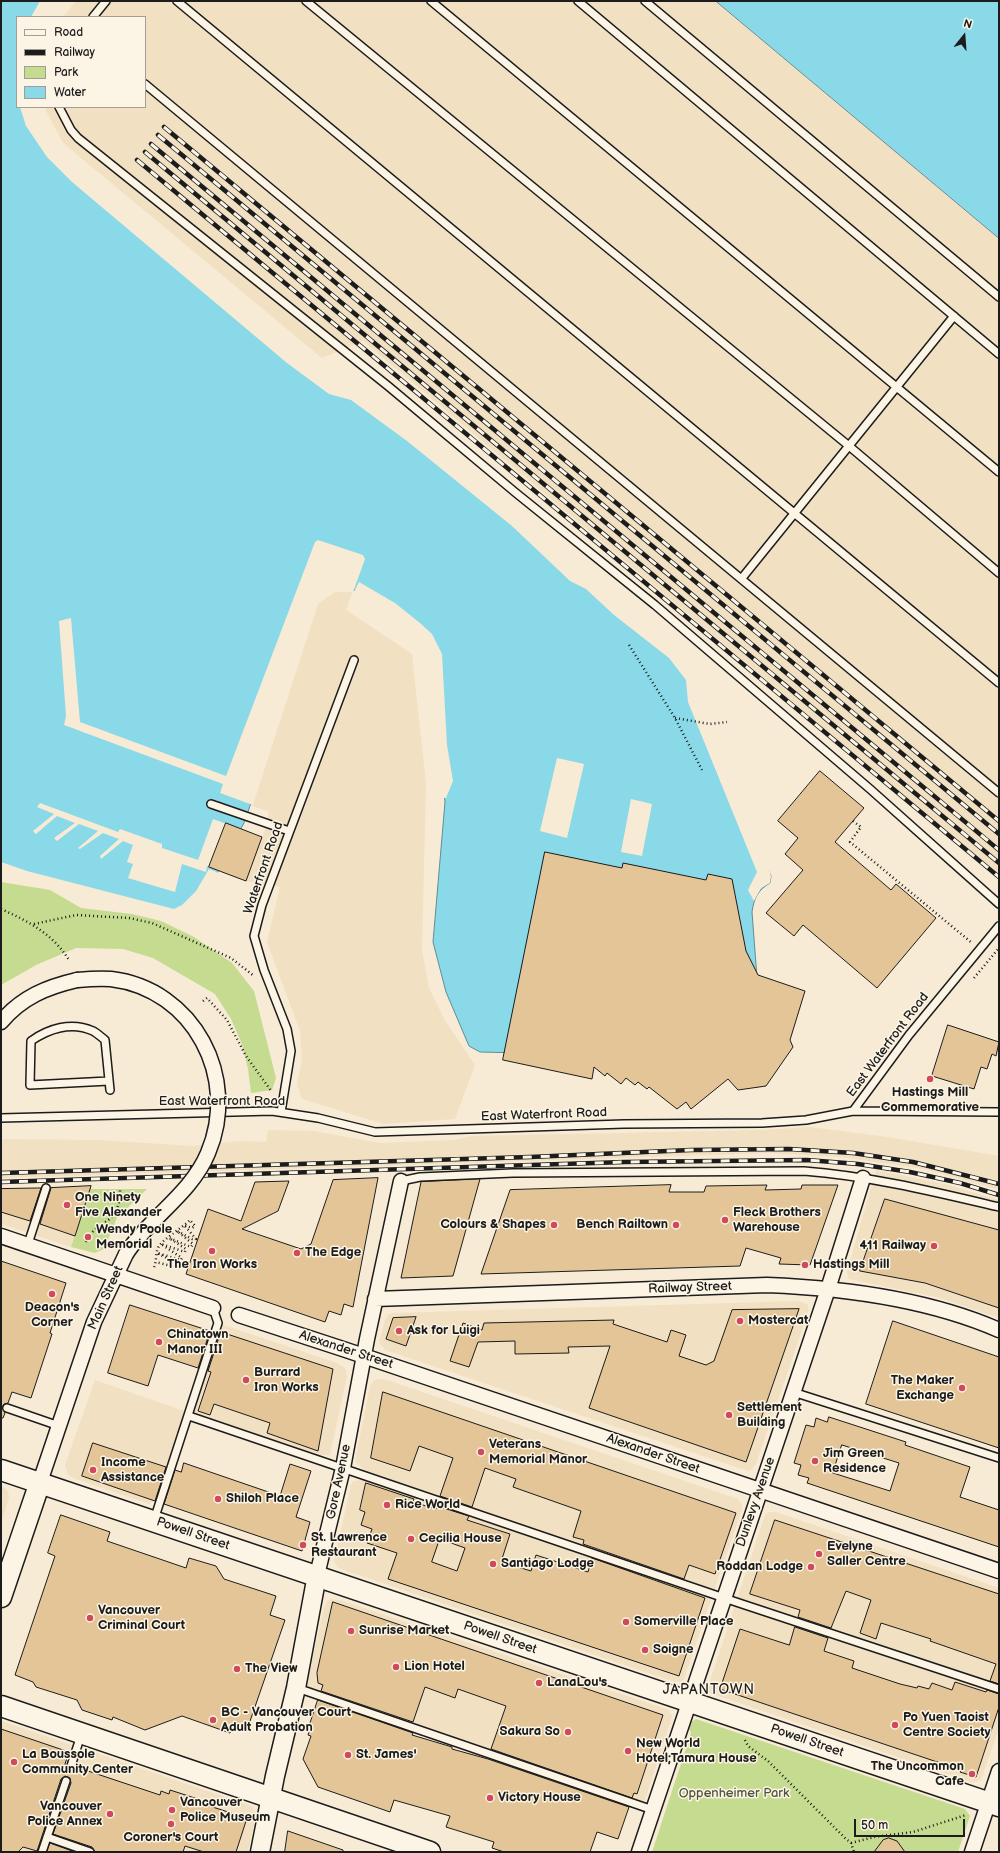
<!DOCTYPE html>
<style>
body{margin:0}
#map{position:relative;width:1000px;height:1853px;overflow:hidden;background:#f7ebd5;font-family:"Balsamiq Sans",sans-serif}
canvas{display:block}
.frame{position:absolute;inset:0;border:2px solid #1c1c1c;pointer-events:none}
.legend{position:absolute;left:16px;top:16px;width:130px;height:92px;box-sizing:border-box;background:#fcf5e5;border:1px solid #a29e95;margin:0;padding:5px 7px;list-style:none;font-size:12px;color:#1c1c1c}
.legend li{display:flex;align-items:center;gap:8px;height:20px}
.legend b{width:20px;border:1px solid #a29e95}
.north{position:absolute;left:944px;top:16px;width:40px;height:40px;-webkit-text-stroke:3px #fcf5e5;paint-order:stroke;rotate:17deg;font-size:11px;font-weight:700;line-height:16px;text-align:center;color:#1c1c1c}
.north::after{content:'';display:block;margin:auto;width:14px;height:18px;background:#1c1c1c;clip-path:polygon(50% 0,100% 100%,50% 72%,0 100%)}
.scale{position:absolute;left:854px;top:1819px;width:111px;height:18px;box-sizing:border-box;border:2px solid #1c1c1c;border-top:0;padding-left:5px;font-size:12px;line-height:14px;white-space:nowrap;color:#1c1c1c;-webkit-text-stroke:3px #fcf5e5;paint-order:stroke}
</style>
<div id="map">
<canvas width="1000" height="1853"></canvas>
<div class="frame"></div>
<ul class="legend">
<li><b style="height:5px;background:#fcf5e5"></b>Road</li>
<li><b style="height:5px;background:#1c1c1c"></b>Railway</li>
<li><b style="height:11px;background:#c4db90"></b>Park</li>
<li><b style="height:11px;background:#8ad9e8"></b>Water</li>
</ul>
<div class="north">N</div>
<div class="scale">50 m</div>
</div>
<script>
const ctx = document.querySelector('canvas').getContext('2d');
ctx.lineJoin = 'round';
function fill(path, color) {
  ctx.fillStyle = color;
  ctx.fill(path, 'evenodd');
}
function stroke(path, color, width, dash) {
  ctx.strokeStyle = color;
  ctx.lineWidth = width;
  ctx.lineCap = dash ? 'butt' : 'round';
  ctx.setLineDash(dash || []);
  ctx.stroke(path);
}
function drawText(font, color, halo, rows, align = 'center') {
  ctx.font = font + ' "Balsamiq Sans",sans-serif';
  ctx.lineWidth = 3;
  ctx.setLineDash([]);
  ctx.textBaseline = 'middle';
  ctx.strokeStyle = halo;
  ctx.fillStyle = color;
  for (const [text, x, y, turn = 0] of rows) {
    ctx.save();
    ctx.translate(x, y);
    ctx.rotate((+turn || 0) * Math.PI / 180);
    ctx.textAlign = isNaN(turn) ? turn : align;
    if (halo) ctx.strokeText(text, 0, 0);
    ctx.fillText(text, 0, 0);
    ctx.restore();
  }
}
fill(new Path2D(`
 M76,1H716L999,238V875L363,341L322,358L63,143L46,111V107H145V17H63Z
 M315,542L365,559L346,610L412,654L426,784L422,950L429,988L444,1019L475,1065L455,1119L383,1124L302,1099L297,1085L302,1059L300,1031L267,942L280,887L246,881L209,867L213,819L263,837L269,812L220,793Z
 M809,1127L888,1137L999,1156V1190L924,1169L840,1157L770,1153L1,1178V1139L97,1140L193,1146L239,1141L266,1142L268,1130L313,1131L380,1143L454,1140L471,1136L761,1130Z
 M876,1170L945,1184L999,1200V1318L940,1298L849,1279L847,1272Z
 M91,1186L71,1247L1,1224V1189Z
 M798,1301L807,1304L809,1310L756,1464L751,1470L748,1471L385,1350L379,1342L385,1320L389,1314L393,1313Z
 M218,1323L337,1363L345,1368L347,1376L330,1455H321L319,1460L189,1416L161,1501L156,1499L149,1504L76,1479L68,1475L65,1465L95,1380L190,1413Z
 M379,1379H384L738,1499L742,1505V1509L684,1679L681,1682L672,1681L338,1568L334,1561L351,1485L353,1481L362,1480L363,1469L355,1461L370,1386L374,1380Z
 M1,1485L8,1491L9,1498L1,1523Z
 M769,1512H776L999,1588V1728L981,1780L976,1782H971L710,1693L708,1690V1687L765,1515Z
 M331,1599L340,1600L669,1710L672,1716L671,1720L643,1806L311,1693L312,1689L308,1686L307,1682L324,1608L327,1601Z
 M1,1721L252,1806L256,1813L248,1852H1Z`), '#f1e0c2');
fill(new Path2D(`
 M1,882L50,890L81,908L132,914L161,921L194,937L232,963L254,991L276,1078L272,1090L251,1093L248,1069L242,1044L231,1019L215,994L153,958L123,949L76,948L36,965L1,985Z
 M90,1189H147L117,1218L104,1249L95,1253L71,1247Z
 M696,1719L965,1809L970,1816L958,1852H652L691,1733L689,1728L691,1722Z`), '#c4db90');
const water = new Path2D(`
 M1,1H61L48,17H17V107H34L44,133L56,151L116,203L683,662L771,876L770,883C758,890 754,898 752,912L759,1004L737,1058L480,1052L469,1046L446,992L433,942L445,802L438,731L439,659L430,641L420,630L355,590H334L316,603L245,821L214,879L181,911L135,903L1,871Z
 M716,1H999V238Z`);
fill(water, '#8ad9e8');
stroke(water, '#5e8d96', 1);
fill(new Path2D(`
 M40,1H63L50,17H31Z
 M20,107H36L46,132L58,149L118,202L323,364L529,523L653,629L682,658L696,679L765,854L771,876L770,883L761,888L754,901L748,890L757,872L688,702L686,680L669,658L614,615L586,589L570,581L512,526L407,441L351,400L329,394L287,363L72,182L47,157L26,126Z
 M318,540L363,555L365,559L353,592H335L318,604L253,805L220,793L223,784L64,725L66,716L59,621L71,618L80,722L226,776L315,542Z
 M359,582L395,603L420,623L432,634L442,654L447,745L453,781L446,798H443L436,731L437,660L428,642L419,631L354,592Z
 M557,758L584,764L567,838L540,831Z
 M631,799L652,804L642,856L621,852Z
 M40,803L118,832L120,829L162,844V848L198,860L213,819L243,830L220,871L207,866L206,872L182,864L175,892L128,878L133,864L127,862L133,845L123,841L101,859L100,856L119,839L103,833L80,849L78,848L98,831L79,824L57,841L54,838L75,823L57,816L36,834L33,831L54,814L37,807Z
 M1,862L27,871L174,909L182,905L196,891L209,869L219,873L215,880L182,913L171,916L135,905L1,873Z`), '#f7ebd5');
const building = new Path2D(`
 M820,771L864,808L835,842L891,890L896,884L936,918L877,988L803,925L794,936L766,913L803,870L785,854L798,838L778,821Z
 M226,823L262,837L246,881L209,867Z
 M545,852L622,868L623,863L706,880L708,874L732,879L746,951L758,975L805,991L790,1040L793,1047L766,1086L738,1090L728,1079L691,1109L686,1102L677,1109L649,1087L647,1089L638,1082L635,1085L626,1078L621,1084L607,1073L605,1076L594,1067L592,1079L503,1060Z
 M948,1025L999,1042L996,1056L992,1054L987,1069L981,1067L974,1089L932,1076Z
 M378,1178L353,1307L344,1304L341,1315L329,1311L325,1322L186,1274L208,1209L241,1221L255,1182L289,1181L278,1211L242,1229L301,1249L311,1244L333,1180Z
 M480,1179L453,1276L401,1278L421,1182Z
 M671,1185L669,1192H704L706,1186L767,1185L765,1190L801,1189L802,1185H838L810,1265L779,1264L781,1258L746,1248L740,1266L481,1274L510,1190Z
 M91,1186L75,1236L40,1224L51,1188Z
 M38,1188H41L30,1221L1,1212V1189Z
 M885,1199L999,1230V1308L925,1283L860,1271Z
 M1,1261L66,1283L50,1333L52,1334L31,1398L12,1392L8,1403L4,1404L2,1407L5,1413L3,1418H1Z
 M130,1305L210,1331L198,1368L158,1355L148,1386L108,1373Z
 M799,1309L746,1462L589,1408L610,1346L568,1347L569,1353L515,1354V1341L478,1342L469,1367L450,1361L463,1323L482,1330L484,1323L614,1320L613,1324L667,1342L671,1330L686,1335L679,1356L706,1365L714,1361L732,1310Z
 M416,1317L406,1346L386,1339L393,1318Z
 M893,1321L999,1357V1448L866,1404Z
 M224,1333L333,1369L318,1451L267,1433L270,1423L214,1404L210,1415L198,1411L211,1372L208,1371L220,1334L223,1335Z
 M383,1392L736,1513L715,1574L689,1565L684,1579L583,1544L584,1540L573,1537L581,1511L513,1487L516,1479L485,1468L472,1507L440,1496L453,1458L419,1446L410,1471L371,1458Z
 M829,1417L906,1442L905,1445L970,1467L960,1497L999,1510V1547L807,1483L809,1478L798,1475L801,1465L794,1463L806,1425L814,1427L816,1418L827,1422ZM842,1445L899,1463L890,1491L833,1473Z
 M93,1443L166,1467L155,1501L82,1476Z
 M184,1463L280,1496L290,1464L311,1471L296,1517L310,1522L302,1551L164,1504L175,1470L181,1472Z
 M366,1483L414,1499L413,1502L436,1509L437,1506L469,1516L467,1520L510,1534L501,1562L531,1571L536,1555L588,1572L592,1558L705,1598L679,1676L388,1579L397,1553L367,1543L372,1529L361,1525L365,1512L360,1510ZM440,1539L465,1548L457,1571L432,1562Z
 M61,1515L110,1532L107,1541L186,1568L189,1558L216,1566L224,1579L276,1596L270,1615L285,1620L248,1727L234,1722L230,1733L182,1716L145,1730L113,1717L112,1720L82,1710L77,1700L36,1687L33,1682L15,1675L55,1556L48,1553Z
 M775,1520L999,1594V1684L990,1681L996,1664L930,1641L931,1639L881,1623L876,1639L860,1633L871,1600L846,1591L831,1628L798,1617L800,1610L750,1594Z
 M333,1602L663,1715L637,1794L634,1793L632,1798L491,1749L506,1706L458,1689L455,1698L425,1687L413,1722L321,1691L323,1685L318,1683L317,1673Z
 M795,1627L828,1638L824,1651L854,1661L852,1668L900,1684L917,1688L918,1686L929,1689L932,1683L952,1690L955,1682L986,1692L987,1690L999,1694V1707L976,1777L960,1772L961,1770L720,1689L740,1629L789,1645Z
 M318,1700L413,1733L412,1735L452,1747V1749L488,1759L629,1807L618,1839L597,1832L590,1852H504L492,1848L494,1842L446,1827L450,1816L394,1800L390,1812L318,1787L303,1759L311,1736L308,1735L311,1725L310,1724Z
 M1,1729L69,1752L65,1764L69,1771H72L76,1767L160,1795L161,1791L169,1794L170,1790L201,1800L200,1803L247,1818L236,1852H204L185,1846L183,1852H95L92,1847L53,1834L71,1783L70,1778L65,1776L61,1779L37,1851L23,1847L18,1852H1Z
 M288,1831L343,1850V1852H285Z
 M889,1838L897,1841L905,1852H874L883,1840Z
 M50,1843L75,1852H47Z`);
fill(building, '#e4c597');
stroke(building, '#1c1c1c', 1);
const service = new Path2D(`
 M177,1L999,683
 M306,1L849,446L999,573
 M431,1L999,472
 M578,1L999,354
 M645,1L999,297
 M93,17L106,1
 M145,84L999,793
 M59,107L71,130L78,138L388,386L516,493L655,605L870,789L999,904
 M742,578L954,316
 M211,804L289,831
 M109,1081L30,1085L31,1041C48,1029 71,1021 93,1031C97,1033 101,1037 105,1040L110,1090
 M853,1111L909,1035L999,926
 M281,1112L291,1051L287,1029L264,970L254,936L262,905L354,660
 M1,1118L272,1111L318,1118L375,1132L624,1124L762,1123L806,1120L853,1111L999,1112
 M401,1181L420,1177L513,1173L804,1171C870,1176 935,1192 999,1207
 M28,1244L46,1188
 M793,1392L999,1458
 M7,1408L59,1426
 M189,1416L736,1602L999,1689
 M154,1520L218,1323L213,1308
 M297,1688L653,1810
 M71,1766L81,1735
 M47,1837L90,1852
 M42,1852L66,1781`);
const minor = new Path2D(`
 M1,1022C22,997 47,987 77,980
 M1,1236L213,1308
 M375,1299L767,1285C843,1288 928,1299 999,1330
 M239,1315L346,1350L999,1571
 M40,1482L94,1322L126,1254
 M317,1575L343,1468L367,1339L401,1181
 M639,1852L828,1289L863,1178
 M972,1852L999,1771`);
const tertiary = new Path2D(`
 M260,1852L275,1776L296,1688L317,1575`);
const secondary = new Path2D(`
 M1,1470L999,1806
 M1,1597L40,1482
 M1,1706L430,1852`);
stroke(service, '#1c1c1c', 10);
stroke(minor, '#1c1c1c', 17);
stroke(tertiary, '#1c1c1c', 21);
stroke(secondary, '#1c1c1c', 23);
stroke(new Path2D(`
 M629,645L675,718L702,770
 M675,718L710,724L727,722
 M853,821L861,827L850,842L972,943
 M1,909C28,921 53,934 69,960
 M34,924L76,915L129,918L152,923L231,958L254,976
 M974,978L999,948
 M203,1001L207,998L227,1020L246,1056L272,1092
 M86,1242C97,1217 120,1228 120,1190
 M154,1267C157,1261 155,1252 159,1246C167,1236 181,1229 190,1220L195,1226L192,1228L184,1225L196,1239H192L177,1231L193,1244L191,1247L169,1238L186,1249L185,1252L161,1244L182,1258L181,1260L157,1253L180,1265L179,1268L156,1262
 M745,1740L748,1746L768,1761L845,1838L851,1843L854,1852
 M851,1843L874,1837L913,1832L966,1815`), '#1c1c1c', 2.5, [1, 3]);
stroke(service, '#fcf5e5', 7);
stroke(minor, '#fcf5e5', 14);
stroke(tertiary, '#fcf5e5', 18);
stroke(secondary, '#fcf5e5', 20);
const rail = new Path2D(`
 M164,127L999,821
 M158,135L999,834
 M151,144L999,850
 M145,152L999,863
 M137,160L999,877
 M1,1173L530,1157L691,1150L789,1149L853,1153L913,1162L999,1184
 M1,1182L625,1162L807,1160L858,1164L910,1172L960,1183L999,1195`);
stroke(rail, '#1c1c1c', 4.5);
stroke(rail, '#fcf5e5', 3, [9]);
const minorBridge = new Path2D(`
 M77,980C88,979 99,978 111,979C194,989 240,1078 208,1153C191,1194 149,1218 126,1254`);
stroke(minorBridge, '#1c1c1c', 17, []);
stroke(minorBridge, '#fcf5e5', 14);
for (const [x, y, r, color] of [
 [930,1079,4,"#d1495b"],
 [67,1205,4,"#d1495b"],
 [725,1220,4,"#d1495b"],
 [554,1225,4,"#d1495b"],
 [676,1225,4,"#d1495b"],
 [88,1237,4,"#d1495b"],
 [934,1246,4,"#d1495b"],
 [212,1251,4,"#d1495b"],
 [297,1253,4,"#d1495b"],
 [805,1265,4,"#d1495b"],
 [52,1294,4,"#d1495b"],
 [740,1321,4,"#d1495b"],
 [399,1331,4,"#d1495b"],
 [159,1342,4,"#d1495b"],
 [246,1380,4,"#d1495b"],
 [962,1388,4,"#d1495b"],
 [729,1415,4,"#d1495b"],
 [481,1452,4,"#d1495b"],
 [815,1461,4,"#d1495b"],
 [93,1470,4,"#d1495b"],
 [218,1499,4,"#d1495b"],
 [387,1505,4,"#d1495b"],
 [411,1539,4,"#d1495b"],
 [303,1545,4,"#d1495b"],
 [819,1554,4,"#d1495b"],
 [493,1564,4,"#d1495b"],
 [811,1567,4,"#d1495b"],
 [90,1618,4,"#d1495b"],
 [626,1622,4,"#d1495b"],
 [351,1631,4,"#d1495b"],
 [645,1650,4,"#d1495b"],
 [396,1667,4,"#d1495b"],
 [237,1669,4,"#d1495b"],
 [539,1683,4,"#d1495b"],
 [213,1720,4,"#d1495b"],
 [895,1725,4,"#d1495b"],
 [568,1732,4,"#d1495b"],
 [628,1751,4,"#d1495b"],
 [348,1755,4,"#d1495b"],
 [14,1762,4,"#d1495b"],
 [972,1774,4,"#d1495b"],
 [490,1798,4,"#d1495b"],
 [172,1810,4,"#d1495b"],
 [110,1814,4,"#d1495b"],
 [171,1824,4,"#d1495b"]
]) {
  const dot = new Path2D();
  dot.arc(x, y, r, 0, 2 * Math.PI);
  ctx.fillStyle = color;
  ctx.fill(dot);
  stroke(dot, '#fcf5e5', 1.5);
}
drawText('13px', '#1c1c1c', '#fcf5e5', [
 ["Waterfront Road",264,868,-71],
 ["East Waterfront Road",888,1045,-53],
 ["East Waterfront Road",222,1102],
 ["East Waterfront Road",544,1115,-2],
 ["Railway Street",690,1288,-2],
 ["Main Street",106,1298,-66],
 ["Alexander Street",346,1350,18],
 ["Alexander Street",653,1454,19],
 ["Gore Avenue",339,1482,-78],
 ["Dunlevy Avenue",756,1502,-71],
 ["Powell Street",193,1534,19],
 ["Powell Street",500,1638,19],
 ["Powell Street",807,1741,19]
]);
drawText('bold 13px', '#1c1c1c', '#fcf5e5', [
 ["Hastings Mill",930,1093,"center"],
 ["Commemorative",930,1108,"center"],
 ["One Ninety",75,1198],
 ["Five Alexander",75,1213],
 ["Fleck Brothers",733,1213],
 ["Warehouse",733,1228],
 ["Colours & Shapes",546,1225,"right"],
 ["Bench Railtown",668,1225,"right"],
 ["Wendy Poole",96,1230],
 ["Memorial",96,1245],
 ["411 Railway",926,1246,"right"],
 ["The Edge",305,1253],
 ["The Iron Works",212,1265,"center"],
 ["Hastings Mill",813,1265],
 ["Deacon's",52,1308,"center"],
 ["Corner",52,1323,"center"],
 ["Mostercat",748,1321],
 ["Ask for Luigi",407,1331],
 ["Chinatown",167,1335],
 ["Manor III",167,1350],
 ["Burrard",254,1373],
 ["Iron Works",254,1388],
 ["The Maker",954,1381,"right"],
 ["Exchange",954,1396,"right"],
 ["Settlement",737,1408],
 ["Building",737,1423],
 ["Veterans",489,1445],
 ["Memorial Manor",489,1460],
 ["Jim Green",823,1454],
 ["Residence",823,1469],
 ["Income",101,1463],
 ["Assistance",101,1478],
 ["Shiloh Place",226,1499],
 ["Rice World",395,1505],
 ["St. Lawrence",311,1538],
 ["Restaurant",311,1553],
 ["Cecilia House",419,1539],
 ["Evelyne",827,1547],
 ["Saller Centre",827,1562],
 ["Santiago Lodge",501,1564],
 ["Roddan Lodge",803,1567,"right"],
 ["Vancouver",98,1611],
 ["Criminal Court",98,1626],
 ["Somerville Place",634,1622],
 ["Sunrise Market",359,1631],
 ["Soigne",653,1650],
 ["Lion Hotel",404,1667],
 ["The View",245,1669],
 ["LanaLou's",547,1683],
 ["BC - Vancouver Court",221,1713],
 ["Adult Probation",221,1728],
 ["Po Yuen Taoist",903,1718],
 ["Centre Society",903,1733],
 ["Sakura So",560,1732,"right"],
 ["New World",636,1744],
 ["Hotel;Tamura House",636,1759],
 ["La Boussole",22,1755],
 ["Community Center",22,1770],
 ["St. James'",356,1755],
 ["The Uncommon",964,1767,"right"],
 ["Cafe",964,1782,"right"],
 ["Victory House",498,1798],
 ["Vancouver",180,1803],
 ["Police Museum",180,1818],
 ["Vancouver",102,1807,"right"],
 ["Police Annex",102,1822,"right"],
 ["Coroner's Court",171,1838,"center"]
], 'left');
drawText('13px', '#4e553f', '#fcf5e5', [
 ["Oppenheimer Park",734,1794]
]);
ctx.letterSpacing = '1px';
drawText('14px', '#1c1c1c', '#fcf5e5', [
 ["JAPANTOWN",709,1690]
]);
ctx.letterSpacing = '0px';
</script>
